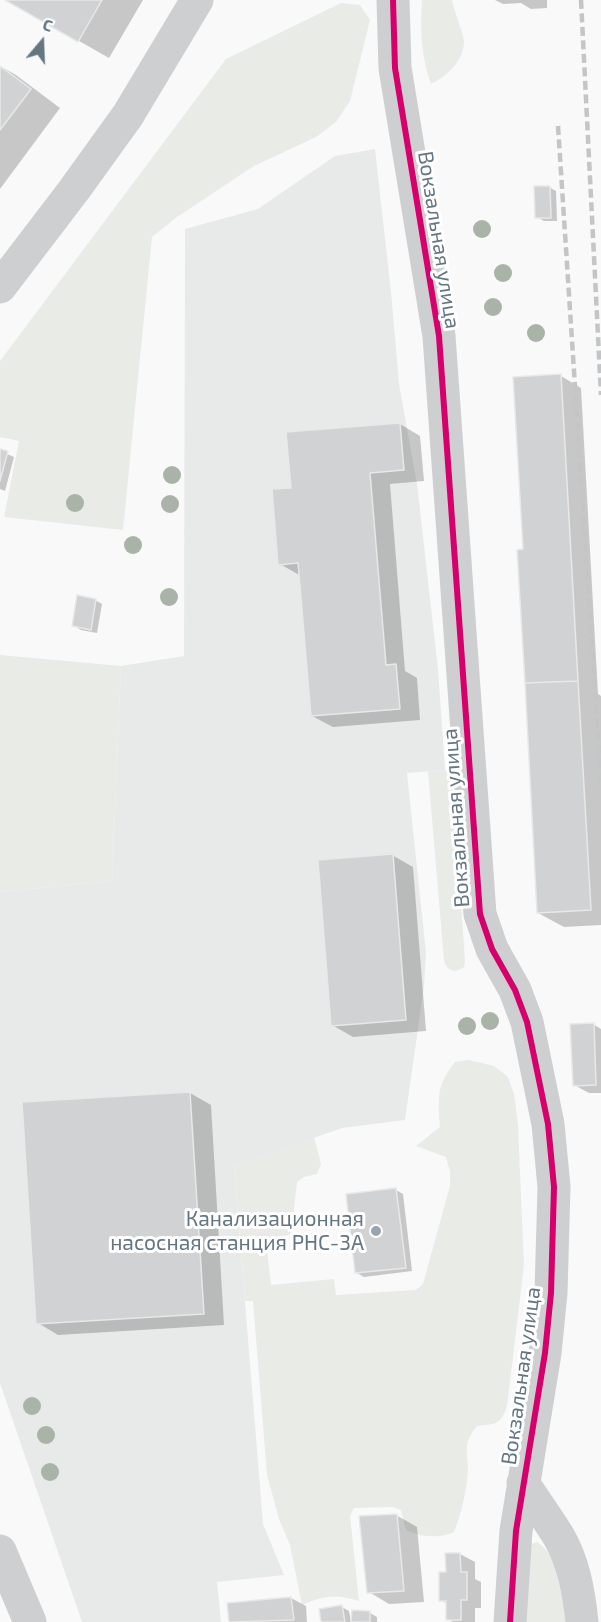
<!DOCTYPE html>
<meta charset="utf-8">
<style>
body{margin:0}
#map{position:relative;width:601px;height:1622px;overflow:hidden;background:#f9f9f9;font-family:"Exo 2",sans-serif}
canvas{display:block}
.north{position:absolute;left:12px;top:12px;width:60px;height:60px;-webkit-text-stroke:4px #fff;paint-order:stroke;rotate:19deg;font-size:16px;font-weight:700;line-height:24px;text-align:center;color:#657683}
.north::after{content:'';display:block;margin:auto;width:21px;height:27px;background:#657683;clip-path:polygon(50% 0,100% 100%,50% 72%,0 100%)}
</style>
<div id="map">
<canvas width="601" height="1622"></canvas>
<div class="north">С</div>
</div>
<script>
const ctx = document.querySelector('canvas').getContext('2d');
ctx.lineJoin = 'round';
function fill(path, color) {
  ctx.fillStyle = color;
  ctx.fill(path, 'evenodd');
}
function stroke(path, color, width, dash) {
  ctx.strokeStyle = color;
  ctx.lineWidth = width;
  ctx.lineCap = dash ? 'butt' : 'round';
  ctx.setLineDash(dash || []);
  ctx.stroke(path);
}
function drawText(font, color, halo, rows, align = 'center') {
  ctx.font = font + ' "Exo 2",sans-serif';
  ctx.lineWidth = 6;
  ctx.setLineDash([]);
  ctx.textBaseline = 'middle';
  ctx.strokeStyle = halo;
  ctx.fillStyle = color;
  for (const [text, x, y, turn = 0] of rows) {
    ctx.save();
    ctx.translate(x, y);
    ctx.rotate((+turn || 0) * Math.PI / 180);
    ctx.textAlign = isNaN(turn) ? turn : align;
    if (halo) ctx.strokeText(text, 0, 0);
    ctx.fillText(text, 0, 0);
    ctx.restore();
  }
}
fill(new Path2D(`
 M375,149L391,292L399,384L417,484L438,669L445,770L407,773L426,953L424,986L405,1120L342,1128L234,1166L263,1524L284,1575L217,1582L221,1622H82L0,1383V892L112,881L121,666L184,656L185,229L258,209L335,156Z`), '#e8e9e9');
fill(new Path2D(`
 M422,0H452C454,11 463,32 464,41C464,61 447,76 431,84C421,56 420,29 422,0Z
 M341,3L360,5L370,20L350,101L336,122L316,137L254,166L177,217L152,237L123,530L4,517L19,441L0,437V361L226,59Z
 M0,655L121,666L112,881L0,892Z
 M445,770L452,777L465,961L464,967C454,974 447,971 444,960L428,771Z
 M468,1060L494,1066L508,1077L514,1094L518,1125L524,1265L507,1406C501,1425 495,1424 477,1426C462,1445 468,1450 468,1471C467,1488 461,1516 454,1532C440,1539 421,1537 406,1530L401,1510L392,1507L354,1508L350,1516L359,1601C335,1594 326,1595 302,1605L290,1545L279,1519L267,1475L253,1301H245L234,1166L314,1137L321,1164L317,1174L304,1177L297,1182L291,1234L266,1242L271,1285L334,1279L336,1295L416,1290L423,1284L450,1186V1171L446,1157L416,1146L440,1127C438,1098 436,1086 455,1062Z
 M537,1542C562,1558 563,1595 568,1622H523L531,1544Z`), '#e8ebe6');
fill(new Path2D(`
 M7,0H143L109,58Z
 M495,0H547V8L531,9L521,3L503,4Z
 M0,66L16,75L60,108L0,189Z
 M549,187L556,191L557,221H544L537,217Z
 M561,376L581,388L598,694L601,696V925L564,927L538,913L524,550Z
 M400,424L420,436L424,481L390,484L405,671L417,678L420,720L333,727L312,716L301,576L280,564L292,490Z
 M0,451L14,457L5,491L0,489Z
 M95,600L102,604L97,633L81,630L74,626Z
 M392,855L413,867L426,1031L353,1037L332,1025Z
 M593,1024L601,1029V1093H589L574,1085Z
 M190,1093L211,1105L224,1325L58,1335L38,1323L24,1104Z
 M396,1190L403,1194L412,1271L364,1277L357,1273Z
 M396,1515L417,1527L424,1602L389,1604L369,1592Z
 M447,1554H460L475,1562V1579L481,1582V1608H475V1622H453L448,1619L447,1604L441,1600L447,1573Z
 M291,1598L306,1606L307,1622H231L229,1605Z
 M342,1607L349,1611L351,1622H323Z
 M370,1613L377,1617V1622H352Z`), '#0003');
const building = new Path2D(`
 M5,0H102L78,42Z
 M0,66L31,89L0,130Z
 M534,186H550L551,218H535Z
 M561,374L578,681L525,683L517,550L523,549L513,377Z
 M400,423L404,470L370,473L386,665L396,664L400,709L311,716L298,563L278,565L272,489L291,488L286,432Z
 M0,449L8,451L0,481Z
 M77,595L96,599L91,630L72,626Z
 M578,681L591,910L537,913L525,683Z
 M393,854L406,1020L331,1026L318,860Z
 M594,1023L596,1085L573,1086L570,1024Z
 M190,1092L204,1314L36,1324L22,1102Z
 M396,1188L406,1268L355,1273L346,1194Z
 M397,1514L404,1591L367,1593L359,1516Z
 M445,1553H460L461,1572H467V1600H461V1620H446V1601H439V1572H446Z
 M291,1597L294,1620L229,1622L227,1603Z
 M342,1605L345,1622H321L319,1609Z
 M352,1610L370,1611V1622H351Z`);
fill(building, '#d0d2d3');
stroke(building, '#e8e8e8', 1.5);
stroke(new Path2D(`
 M393,0L395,68L439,336L480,914L492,949L515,990L527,1022L548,1124L554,1187L551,1293L545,1353L516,1531L510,1622
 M0,287L74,190L128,115L197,0
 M523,1483C535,1501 548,1519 559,1537C574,1563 579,1593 582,1622
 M0,1551L30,1622`), '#cecfd0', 33);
stroke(new Path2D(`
 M581,0L601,395
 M558,126L601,785`), '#c3c5c6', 4.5, [9, 4.5]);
stroke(new Path2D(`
 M393,0L395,68L439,336L480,914L492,949L515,990L527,1022L548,1124L554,1187L551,1293L545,1353L516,1531L510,1622`), '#d6006c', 6);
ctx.fillStyle = '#a9b3a7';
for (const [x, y] of [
 [482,229],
 [503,273],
 [493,307],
 [536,333],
 [172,475],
 [75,503],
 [170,504],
 [133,545],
 [169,597],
 [490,1021],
 [467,1026],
 [32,1406],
 [46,1435],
 [50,1472]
]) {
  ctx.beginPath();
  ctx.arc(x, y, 9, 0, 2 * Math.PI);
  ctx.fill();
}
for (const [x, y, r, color] of [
 [376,1231,6,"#99a4ac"]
]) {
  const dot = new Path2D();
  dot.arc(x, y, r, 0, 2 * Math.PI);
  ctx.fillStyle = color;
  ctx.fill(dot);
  stroke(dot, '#fff', 2);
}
drawText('21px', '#657683', '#fff', [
 ["Вокзальная улица",439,240,81],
 ["Вокзальная улица",456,818,-94],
 ["Вокзальная улица",521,1376,-82]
]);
drawText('21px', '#657683', '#fff', [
 ["Канализационная",364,1219],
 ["насосная станция РНС-3А",364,1243]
], 'right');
</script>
